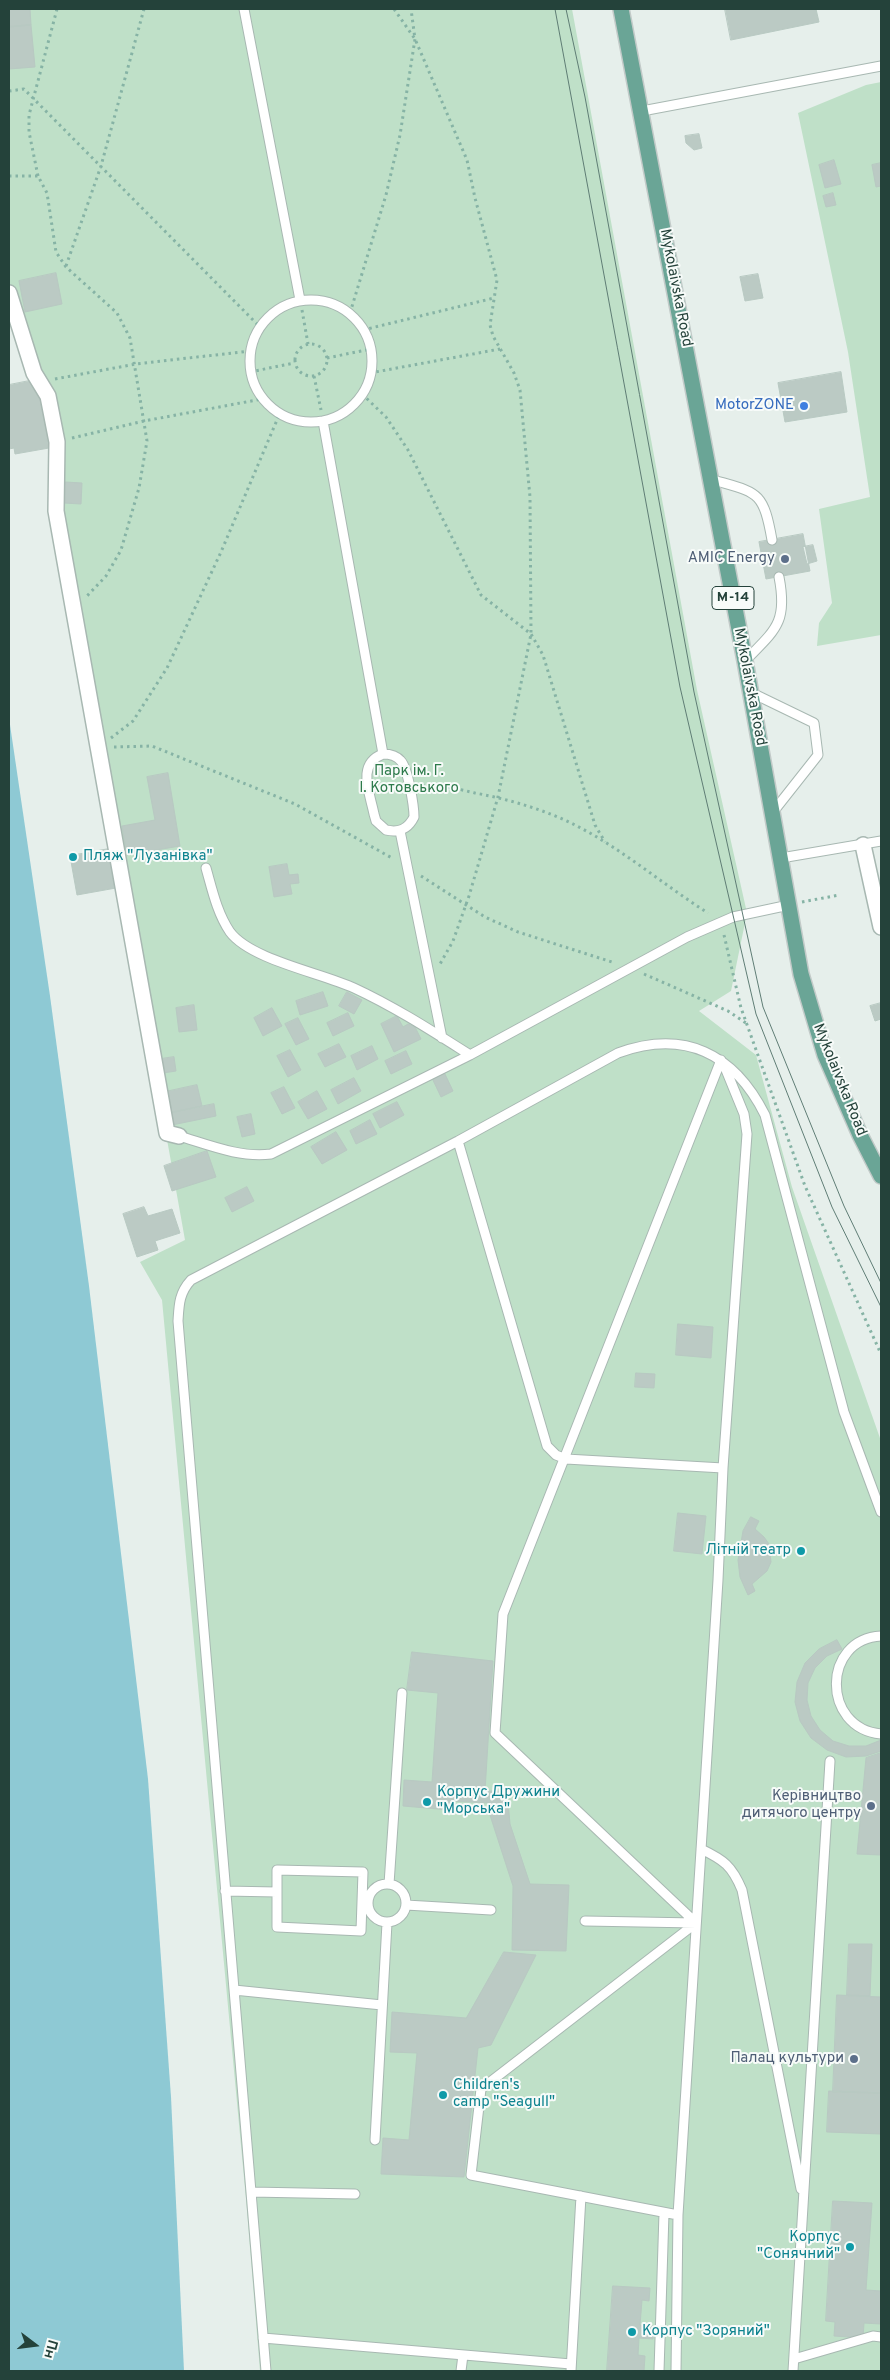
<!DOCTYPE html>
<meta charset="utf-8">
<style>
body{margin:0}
#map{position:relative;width:890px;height:2380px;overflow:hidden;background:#e6efeb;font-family:Overpass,sans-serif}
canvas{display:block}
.frame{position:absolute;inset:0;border:10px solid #24423a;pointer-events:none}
.north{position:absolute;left:10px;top:2320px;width:50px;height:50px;-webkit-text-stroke:4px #f7fbf9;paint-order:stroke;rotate:105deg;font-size:14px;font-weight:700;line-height:20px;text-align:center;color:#24423a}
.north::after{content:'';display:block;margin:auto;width:18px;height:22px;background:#24423a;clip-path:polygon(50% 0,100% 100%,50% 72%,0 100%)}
</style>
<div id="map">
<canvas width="890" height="2380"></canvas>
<div class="frame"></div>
<div class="north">Пн</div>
</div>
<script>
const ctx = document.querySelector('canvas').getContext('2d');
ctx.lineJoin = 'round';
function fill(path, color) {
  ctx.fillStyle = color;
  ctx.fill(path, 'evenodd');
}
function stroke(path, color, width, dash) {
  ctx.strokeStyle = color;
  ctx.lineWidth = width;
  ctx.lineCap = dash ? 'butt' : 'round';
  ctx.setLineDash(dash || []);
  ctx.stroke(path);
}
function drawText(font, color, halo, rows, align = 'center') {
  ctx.font = font + ' Overpass,sans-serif';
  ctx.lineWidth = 4;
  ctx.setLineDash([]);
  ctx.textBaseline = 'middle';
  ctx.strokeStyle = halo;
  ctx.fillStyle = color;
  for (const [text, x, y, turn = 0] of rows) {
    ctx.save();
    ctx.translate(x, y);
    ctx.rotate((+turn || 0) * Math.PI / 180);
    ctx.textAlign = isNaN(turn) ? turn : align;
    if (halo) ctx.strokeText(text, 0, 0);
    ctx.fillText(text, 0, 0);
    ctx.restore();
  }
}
fill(new Path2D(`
 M9,9H572L697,690L747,913L731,991L699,1011L756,1055L792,1187L881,1441V2371H260L246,2199L162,1300L140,1262L185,1240L72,609L57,442L9,293Z
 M881,82V635L817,646L819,623L832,603L819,509L870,497L848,352L798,113L866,85Z`), '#bfe0c8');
fill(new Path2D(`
 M9,718L50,996L89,1286L148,1779L171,2097L184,2371H9Z`), '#8ec9d4');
const building = new Path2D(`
 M9,9H30L31,25L9,27Z
 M725,9H816L819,22L731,40Z
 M31,25L35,67L9,69V27Z
 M699,134L702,148L694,150L686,143L685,136Z
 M834,160L841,184L825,188L819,165Z
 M881,163V186L876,187L872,165Z
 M833,193L836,205L826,207L823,196Z
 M56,273L62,304L25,312L19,281Z
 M758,274L763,298L745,301L740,277Z
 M841,372L847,412L785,422L778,383Z
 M34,380L42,388L50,439H47L49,448L15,454L14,448L9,449V385Z
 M65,482L82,483L81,504L64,503Z
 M803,534L810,571L766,579L759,542Z
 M813,545L817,561L807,564L803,547Z
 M168,773L180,846L127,855L122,826L155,820L147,777Z
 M109,849L116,888L77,895L70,856Z
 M287,864L289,875L298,874L299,883L290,884L292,894L274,897L269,867Z
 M323,992L328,1006L300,1015L296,1001Z
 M347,992L362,1000L354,1014L339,1006Z
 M881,1003V1019L875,1021L870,1006Z
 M194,1005L197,1030L179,1032L176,1008Z
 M272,1008L282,1026L263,1036L254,1018Z
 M348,1013L354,1026L333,1036L327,1023Z
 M397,1016L403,1027L408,1024L415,1027L421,1039L394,1052L381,1024Z
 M298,1018L309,1039L296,1045L285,1024Z
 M339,1044L346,1057L325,1067L318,1054Z
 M372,1046L378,1059L357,1070L351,1056Z
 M290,1050L301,1070L288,1077L277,1056Z
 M406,1051L412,1064L391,1074L385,1061Z
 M174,1057L176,1071L163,1073L161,1059Z
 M444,1072L453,1091L441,1097L432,1078Z
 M354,1078L361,1091L338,1104L331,1090Z
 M197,1085L202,1106L170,1113L165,1092Z
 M284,1087L295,1108L282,1114L271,1093Z
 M317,1091L327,1109L308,1119L298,1102Z
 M397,1102L404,1115L380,1128L373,1114Z
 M214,1104L216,1116L172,1125L170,1113Z
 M251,1114L255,1134L242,1137L237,1117Z
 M370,1120L377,1134L356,1144L350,1131Z
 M336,1132L347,1150L322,1164L311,1147Z
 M207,1151L216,1177L172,1191L164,1166Z
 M247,1187L254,1201L232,1212L225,1198Z
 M144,1207L148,1216L172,1209L180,1233L155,1241L158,1250L137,1257L123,1214Z
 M678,1324L713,1327L711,1358L676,1355Z
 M636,1373L655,1374L654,1388L635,1387Z
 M678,1513L706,1516L702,1554L674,1551Z
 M751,1517L759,1521L755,1529L764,1537L769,1544L771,1562L767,1571L752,1584L755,1591L748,1595L740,1577L738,1560L743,1531Z
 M837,1640L842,1649L827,1656L815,1668L808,1683L807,1700L811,1716L820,1730L833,1741L849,1746H866L881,1740V1751L866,1756L846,1757L827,1750L811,1738L800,1721L795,1702L797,1682L805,1663L819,1649Z
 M412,1652L493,1661L485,1791H507L510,1824L530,1884L569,1885L566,1951L512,1950L513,1886L489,1812L490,1803L450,1801V1810L403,1806L404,1780L432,1782L438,1693L407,1690Z
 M881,1753V1855L857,1854L866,1758Z
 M849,1944H872L870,1996L847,1995Z
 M504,1952L536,1955L491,2045L478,2048L464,2177L381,2174L383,2138L409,2140L417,2053L390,2052L392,2012L466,2018Z
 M837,1995L881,1997V2093L833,2092Z
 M829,2091L881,2093V2134L827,2132Z
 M833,2201L872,2203L866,2290L881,2291V2324L864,2323L863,2338L834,2336L835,2322L826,2321Z
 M613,2286L650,2288L649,2301L642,2300L640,2325L654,2326L653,2339L639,2338L638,2355L645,2356L644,2371H607Z`);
fill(building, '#bbcac4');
stroke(building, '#b8c9c2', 1);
const lane = new Path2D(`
 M244,9L300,300
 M642,111L881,66
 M250 361a61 61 0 1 1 122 0a61 61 0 1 1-122 0Z
 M323,421L383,754
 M710,479C757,493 763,489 772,540
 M745,661C775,630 788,623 779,577
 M750,692L814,723L818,755L773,812
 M383,754C390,754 396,755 401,761C408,769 414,806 414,817C408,829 399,833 386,830L376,821L374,814C370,793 356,764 383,754Z
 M400,831L442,1038
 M781,858L881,841
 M206,868C212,889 217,913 230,932C251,960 322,973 354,988C395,1007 432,1031 470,1055
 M179,1136C209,1145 240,1158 271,1154L470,1055L687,937L733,917L789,905
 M458,1141L547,1446L556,1455L566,1459L723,1468
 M881,1636C822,1639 821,1728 881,1734
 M701,1849C724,1860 732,1866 742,1890L801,2189
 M277,1870L363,1872L361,1931L277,1927Z
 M368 1903a19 19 0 1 1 38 0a19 19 0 1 1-38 0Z
 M389,1884L402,1693
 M225,1891L277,1892
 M406,1905L491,1910
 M585,1921L696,1923
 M696,1923L495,1733L503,1614L721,1060
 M234,1990L382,2005
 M375,2140L387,1923
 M251,2192L355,2194
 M678,2215L471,2175L481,2089L696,1923
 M263,2338L571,2364
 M794,2359L873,2336L881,2337
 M266,2371L178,1321C179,1305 179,1293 191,1280L458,1141L618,1053C684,1029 734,1053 765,1115L844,1412L881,1512
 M461,2371L463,2355
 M571,2371L581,2196
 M659,2371L664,2213
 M676,2371L678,2215L718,1580L723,1468L747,1134L744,1114L724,1065
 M793,2371L830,1761`);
const street = new Path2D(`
 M9,293L34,373L48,396L57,442L56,511L167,1133L179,1136
 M863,845L881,927`);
const primary = new Path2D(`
 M621,9L745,661L801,974L825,1055L860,1135L881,1176`);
stroke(lane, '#a8b8b2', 11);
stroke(street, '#a8b8b2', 18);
stroke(primary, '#c2cac8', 18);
stroke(new Path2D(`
 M394,9L415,39L467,160L475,198L497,280L490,325L493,336L514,373L520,390L530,497L531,634L498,797L469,896L453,941L440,964
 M9,91L24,89L260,327
 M9,176H38L47,193L56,252L66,267L117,313L130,338L147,441L139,488L121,550L106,576L87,596
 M38,176L29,132V115L57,9
 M66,266L101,166L144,9
 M302,310L308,344
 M350,313L386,195L400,135L415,39L411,9
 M363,330L494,298
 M295 360a16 16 0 1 1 32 0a16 16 0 1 1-32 0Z
 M327,358L371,349
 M250,372L294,363
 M370,373L500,349
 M314,376L321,410
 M55,379L136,364L250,351
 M362,394L386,417L408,450L481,595L531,634L543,655L595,825L605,842
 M72,438L144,421L262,399
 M111,738L133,721L167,668L221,552L280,413
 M114,747L152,746L295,804L392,858
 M422,786C440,784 458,789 475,793C507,799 539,808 569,822C619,846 662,884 708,913
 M421,876L485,917L518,932L615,963
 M802,902L839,895
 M724,935L741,1008L805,1186L881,1354
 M644,974L728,1011L746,1023`), '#86b3a5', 3, [2.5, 4]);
stroke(lane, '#fff', 9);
stroke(street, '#fff', 15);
stroke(primary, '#6aa596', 15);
stroke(new Path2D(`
 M555,9L680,687L756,1014L832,1207L881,1307
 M566,9L585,97L694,692L763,1007L844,1206L881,1283`), '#5f7d75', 1);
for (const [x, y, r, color] of [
 [804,406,5,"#3f7fe0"],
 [785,559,5,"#5c6f8a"],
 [73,857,5,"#0f9aa8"],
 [801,1551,5,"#0f9aa8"],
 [427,1802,5,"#0f9aa8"],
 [871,1806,5,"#5c6f8a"],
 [854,2059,5,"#5c6f8a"],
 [443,2095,5,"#0f9aa8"],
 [850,2247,5,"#0f9aa8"],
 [632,2332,5,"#0f9aa8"]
]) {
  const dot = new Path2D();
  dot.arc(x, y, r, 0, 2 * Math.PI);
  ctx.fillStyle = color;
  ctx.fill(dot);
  stroke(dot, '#f7fbf9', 2);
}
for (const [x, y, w] of [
 [733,598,42]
]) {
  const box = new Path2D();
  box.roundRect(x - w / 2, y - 11.5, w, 23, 4);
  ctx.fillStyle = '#f7fbf9';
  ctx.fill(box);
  stroke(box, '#24423a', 1);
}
drawText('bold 14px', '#24423a', null, [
 ["М-14",733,598]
]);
drawText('15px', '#24423a', '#f7fbf9', [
 ["Mykolaivska Road",675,288,79],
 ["Mykolaivska Road",749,687,79],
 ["Mykolaivska Road",839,1080,68]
]);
drawText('15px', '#366cbe', '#f7fbf9', [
 ["MotorZONE",794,406]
], 'right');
drawText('15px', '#4e5e75', '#f7fbf9', [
 ["AMIC Energy",775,559],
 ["Керівництво",861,1797],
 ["дитячого центру",861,1814],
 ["Палац культури",844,2059]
], 'right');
drawText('15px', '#2d7a4b', '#f7fbf9', [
 ["Парк ім. Г.",409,772],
 ["І. Котовського",409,789]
]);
drawText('15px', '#0d838f', '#f7fbf9', [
 ["Пляж \"Лузанівка\"",83,857],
 ["Літній театр",791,1551,"right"],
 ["Корпус Дружини",437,1793],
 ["\"Морська\"",437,1810],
 ["Children's",453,2086],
 ["camp \"Seagull\"",453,2103],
 ["Корпус",840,2238,"right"],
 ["\"Сонячний\"",840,2255,"right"],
 ["Корпус \"Зоряний\"",642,2332]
], 'left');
</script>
